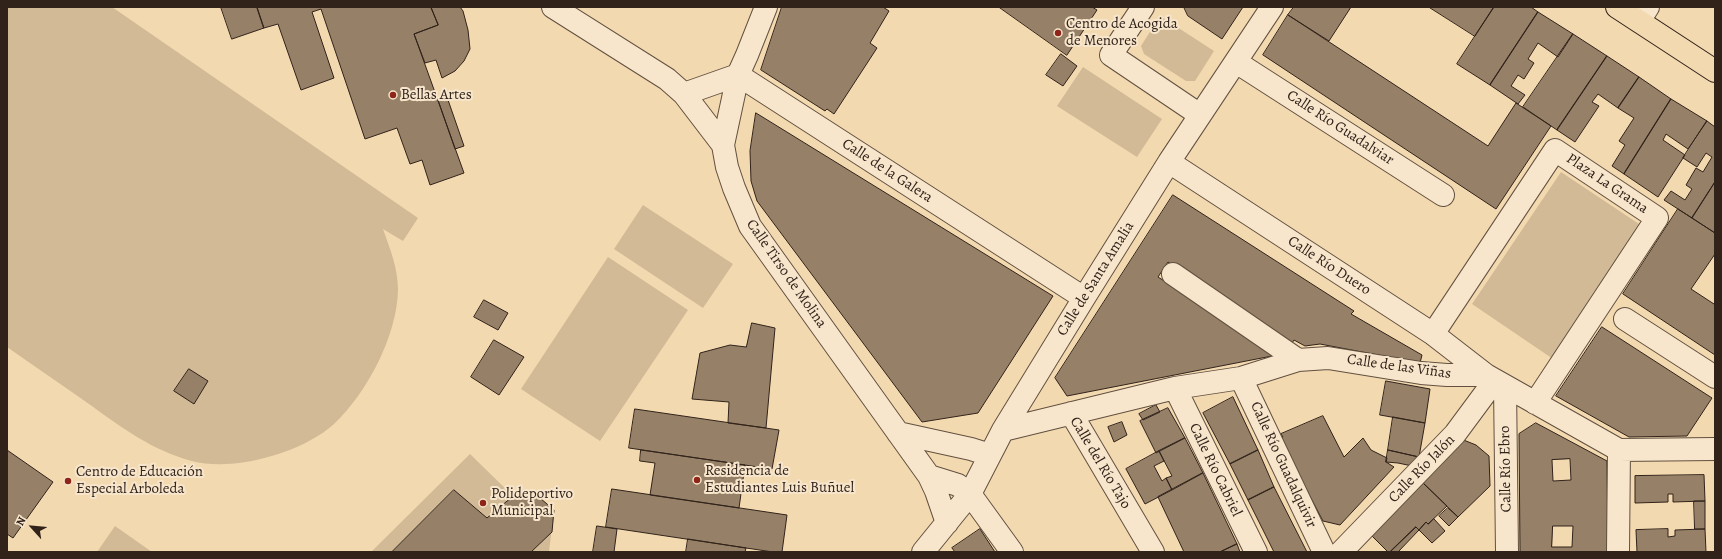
<!DOCTYPE html>
<meta charset="utf-8">
<style>
body{margin:0}
#map{position:relative;width:1722px;height:559px;overflow:hidden;background:#f3d9b0;font-family:Alegreya,serif}
canvas{display:block}
.frame{position:absolute;inset:0;border:8px solid #31221a;pointer-events:none}
.north{position:absolute;left:12px;top:507px;width:40px;height:40px;-webkit-text-stroke:3px #f7e6cc;paint-order:stroke;rotate:297deg;font-size:11px;font-weight:700;line-height:16px;text-align:center;color:#31221a}
.north::after{content:'';display:block;margin:auto;width:14px;height:18px;background:#31221a;clip-path:polygon(50% 0,100% 100%,50% 72%,0 100%)}
</style>
<div id="map">
<canvas width="1722" height="559"></canvas>
<div class="frame"></div>
<div class="north">N</div>
</div>
<script>
const ctx = document.querySelector('canvas').getContext('2d');
ctx.lineJoin = 'round';
function fill(path, color) {
  ctx.fillStyle = color;
  ctx.fill(path, 'evenodd');
}
function stroke(path, color, width, dash) {
  ctx.strokeStyle = color;
  ctx.lineWidth = width;
  ctx.lineCap = dash ? 'butt' : 'round';
  ctx.setLineDash(dash || []);
  ctx.stroke(path);
}
function drawText(font, color, halo, rows, align = 'center') {
  ctx.font = font + ' Alegreya,serif';
  ctx.lineWidth = 4;
  ctx.setLineDash([]);
  ctx.textBaseline = 'middle';
  ctx.strokeStyle = halo;
  ctx.fillStyle = color;
  for (const [text, x, y, turn = 0] of rows) {
    ctx.save();
    ctx.translate(x, y);
    ctx.rotate((+turn || 0) * Math.PI / 180);
    ctx.textAlign = isNaN(turn) ? turn : align;
    if (halo) ctx.strokeText(text, 0, 0);
    ctx.fillText(text, 0, 0);
    ctx.restore();
  }
}
fill(new Path2D(`
 M7,7H112L418,218L403,241L383,229C390,249 398,268 398,290C397,336 367,393 334,424C302,453 234,472 192,461C153,451 121,427 89,404C62,385 34,366 7,347Z
 M1160,16L1214,51L1195,81H1186L1144,54L1141,46Z
 M1083,67L1162,119L1137,157L1057,106Z
 M1561,172L1645,228L1556,361L1472,304Z
 M643,205L733,264L703,308L614,249Z
 M608,257L688,310L600,441L521,389Z
 M470,454L513,496L533,492L554,510L549,552H371Z
 M115,526L152,552H97Z`), '#d2ba96');
const building = new Path2D(`
 M221,7H257L264,28L232,39Z
 M257,7H431L438,25L414,34L464,173L430,185L422,160L410,164L397,128L365,139L321,9L312,12L334,78L301,90L278,24L264,28Z
 M431,7H460L463,11L468,30L470,49L464,61L455,71L442,78L436,60L425,63L414,34L438,25Z
 M782,7H883L889,11L870,43L877,48L834,114L827,109L825,111L761,70Z
 M999,7H1092L1097,10L1067,55Z
 M1184,7H1243L1222,39L1188,16Z
 M1294,7H1351L1329,41L1288,15Z
 M1429,7H1494L1475,36Z
 M1494,7H1531L1538,12L1490,85L1457,64Z
 M1538,12L1573,34L1558,57L1538,43L1528,59L1534,63L1524,79L1518,75L1511,86L1525,95L1518,104L1490,85Z
 M1288,15L1488,146L1516,103L1551,126L1496,209L1263,55Z
 M1573,34L1607,56L1557,130L1523,107Z
 M1061,54L1077,66L1063,86L1046,75Z
 M1607,56L1639,77L1618,108L1598,94L1592,102L1599,106L1575,142L1557,130Z
 M1639,77L1671,99L1624,174L1612,166L1625,145L1619,141L1634,118L1618,108Z
 M447,97L464,146L455,149L438,100Z
 M1671,99L1707,121L1688,149L1666,134L1663,140L1685,155L1658,197L1624,174Z
 M756,113L1053,296L978,413L922,422L757,201L751,181L750,151Z
 M1707,121L1715,127V182L1692,218L1664,200L1671,191L1685,200L1692,189L1686,185L1696,168L1703,172L1712,157L1706,153L1697,167L1683,158Z
 M1715,182V233L1692,218Z
 M1173,195L1354,311L1351,314L1422,355L1420,363L1320,344L1305,346L1294,340L1292,343L1168,262L1158,277L1272,350V356L1067,396L1055,378Z
 M1678,209L1715,233V254L1691,289L1714,304L1715,301V355L1623,294Z
 M484,300L508,313L498,330L474,317Z
 M752,323L775,328L766,428L728,423L729,402L692,399L700,353L730,345L746,347Z
 M1602,327L1712,398L1687,436L1629,437L1556,396Z
 M494,340L524,357L499,395L471,377Z
 M189,369L208,381L194,404L174,391Z
 M1386,381L1430,389L1425,423L1380,415Z
 M1233,397L1258,450L1230,464L1203,413Z
 M1156,405L1160,412L1143,420L1139,414Z
 M1168,408L1185,438L1156,453L1140,421Z
 M635,409L779,430L772,469L629,448Z
 M1323,416L1344,457L1363,438L1371,450L1387,458L1386,462L1394,467L1340,525L1323,521L1279,438L1283,437L1281,434Z
 M1393,417L1425,423L1419,457L1388,450Z
 M1122,422L1127,435L1114,442L1108,427Z
 M1536,423L1607,461L1608,552H1520L1519,434ZM1570,459L1571,480L1553,481L1552,460ZM1553,526H1573L1572,547H1552Z
 M1185,438L1203,473L1172,490L1166,478L1172,476L1159,451Z
 M1461,439L1476,445L1489,456L1490,486L1458,517L1420,480Z
 M7,450L53,482L13,538L7,534Z
 M641,450L745,465L739,508L650,495L655,463L640,461Z
 M1258,450L1274,487L1248,500L1230,464Z
 M1388,450L1419,457L1417,467L1398,463L1386,462Z
 M1159,451L1164,461L1154,466L1162,481L1166,478L1172,490L1145,504L1126,469Z
 M1203,473L1237,544L1220,552H1184L1158,497Z
 M1704,475L1705,501L1673,502V494H1668V502L1635,503V476Z
 M1420,480L1447,506L1428,524L1426,522L1419,530L1416,527L1390,552H1388L1369,533Z
 M1274,487L1307,552H1274L1248,500Z
 M612,489L787,515L782,552H773L606,527Z
 M454,490L487,518L513,496L533,492L554,510L552,532L531,552H392Z
 M1694,501H1705V529H1695Z
 M1448,508L1458,517L1449,526L1439,516Z
 M1434,519L1445,531L1432,543L1419,530L1426,522L1428,524Z
 M597,526L617,529L614,552H593Z
 M1416,527L1419,530L1398,552H1390Z
 M980,529L995,552H955L952,548Z
 M1668,529V537L1675,536V530L1705,529L1706,552H1637L1636,530Z
 M688,539L746,548L745,552H686Z
 M1237,544L1240,552H1220Z`);
fill(building, '#968168');
stroke(building, '#31221a', 1);
const minor = new Path2D(`
 M553,7L667,79L684,94L723,145
 M766,7L747,55L738,75L723,145L727,167L734,188L750,226L929,476L936,491L947,523
 M1143,7L1111,55L1200,115
 M1639,21L1648,7
 M1236,62L1443,195
 M684,94L738,75L1084,298
 M1169,162L1433,334L1486,375L1619,450L1715,449
 M1173,274L1298,360
 M1625,319L1715,377
 M1433,334L1555,150L1657,218L1535,403
 M1241,378L1324,552
 M1505,386L1507,552
 M1175,388L1256,552
 M1071,413L1153,552
 M1003,430L1175,388L1241,378L1298,360L1328,358L1421,373L1447,375H1486
 M898,433L971,449L990,455
 M929,476L958,485L970,494L1012,552
 M923,552L970,494L1003,430L1084,298L1169,162L1272,7
 M1341,552L1455,434L1495,380
 M1618,552L1619,450`);
const major = new Path2D(`
 M1617,7L1715,71`);
stroke(minor, '#625040', 24);
stroke(major, '#31221a', 24);
stroke(minor, '#f7e6cc', 22);
stroke(major, '#f3d9b0', 22);
for (const [x, y, r, color] of [
 [1058,33,4,"#8f2418"],
 [393,95,4,"#8f2418"],
 [697,480,4,"#8f2418"],
 [68,481,4,"#8f2418"],
 [483,503,4,"#8f2418"]
]) {
  const dot = new Path2D();
  dot.arc(x, y, r, 0, 2 * Math.PI);
  ctx.fillStyle = color;
  ctx.fill(dot);
  stroke(dot, '#f7e6cc', 1.5);
}
drawText('15px', '#31221a', '#f7e6cc', [
 ["Centro de Acogida",1066,24],
 ["de Menores",1066,41],
 ["Bellas Artes",401,95],
 ["Residencia de",705,471],
 ["Estudiantes Luis Buñuel",705,488],
 ["Centro de Educación",76,472],
 ["Especial Arboleda",76,489],
 ["Polideportivo",491,494],
 ["Municipal",491,511]
], 'left');
drawText('15px', '#31221a', '#f7e6cc', [
 ["Calle Río Guadalviar",1340,128,33],
 ["Calle de la Galera",887,171,33],
 ["Plaza La Grama",1607,184,34],
 ["Calle Río Duero",1329,266,33],
 ["Calle Tirso de Molina",786,274,55],
 ["Calle de Santa Amalia",1096,279,-58],
 ["Calle de las Viñas",1399,367,8],
 ["Calle del Río Tajo",1100,463,59],
 ["Calle Río Guadalquivir",1283,465,65],
 ["Calle Río Jalón",1422,469,-46],
 ["Calle Río Ebro",1506,469,-91],
 ["Calle Río Cabriel",1215,470,64]
]);
</script>
